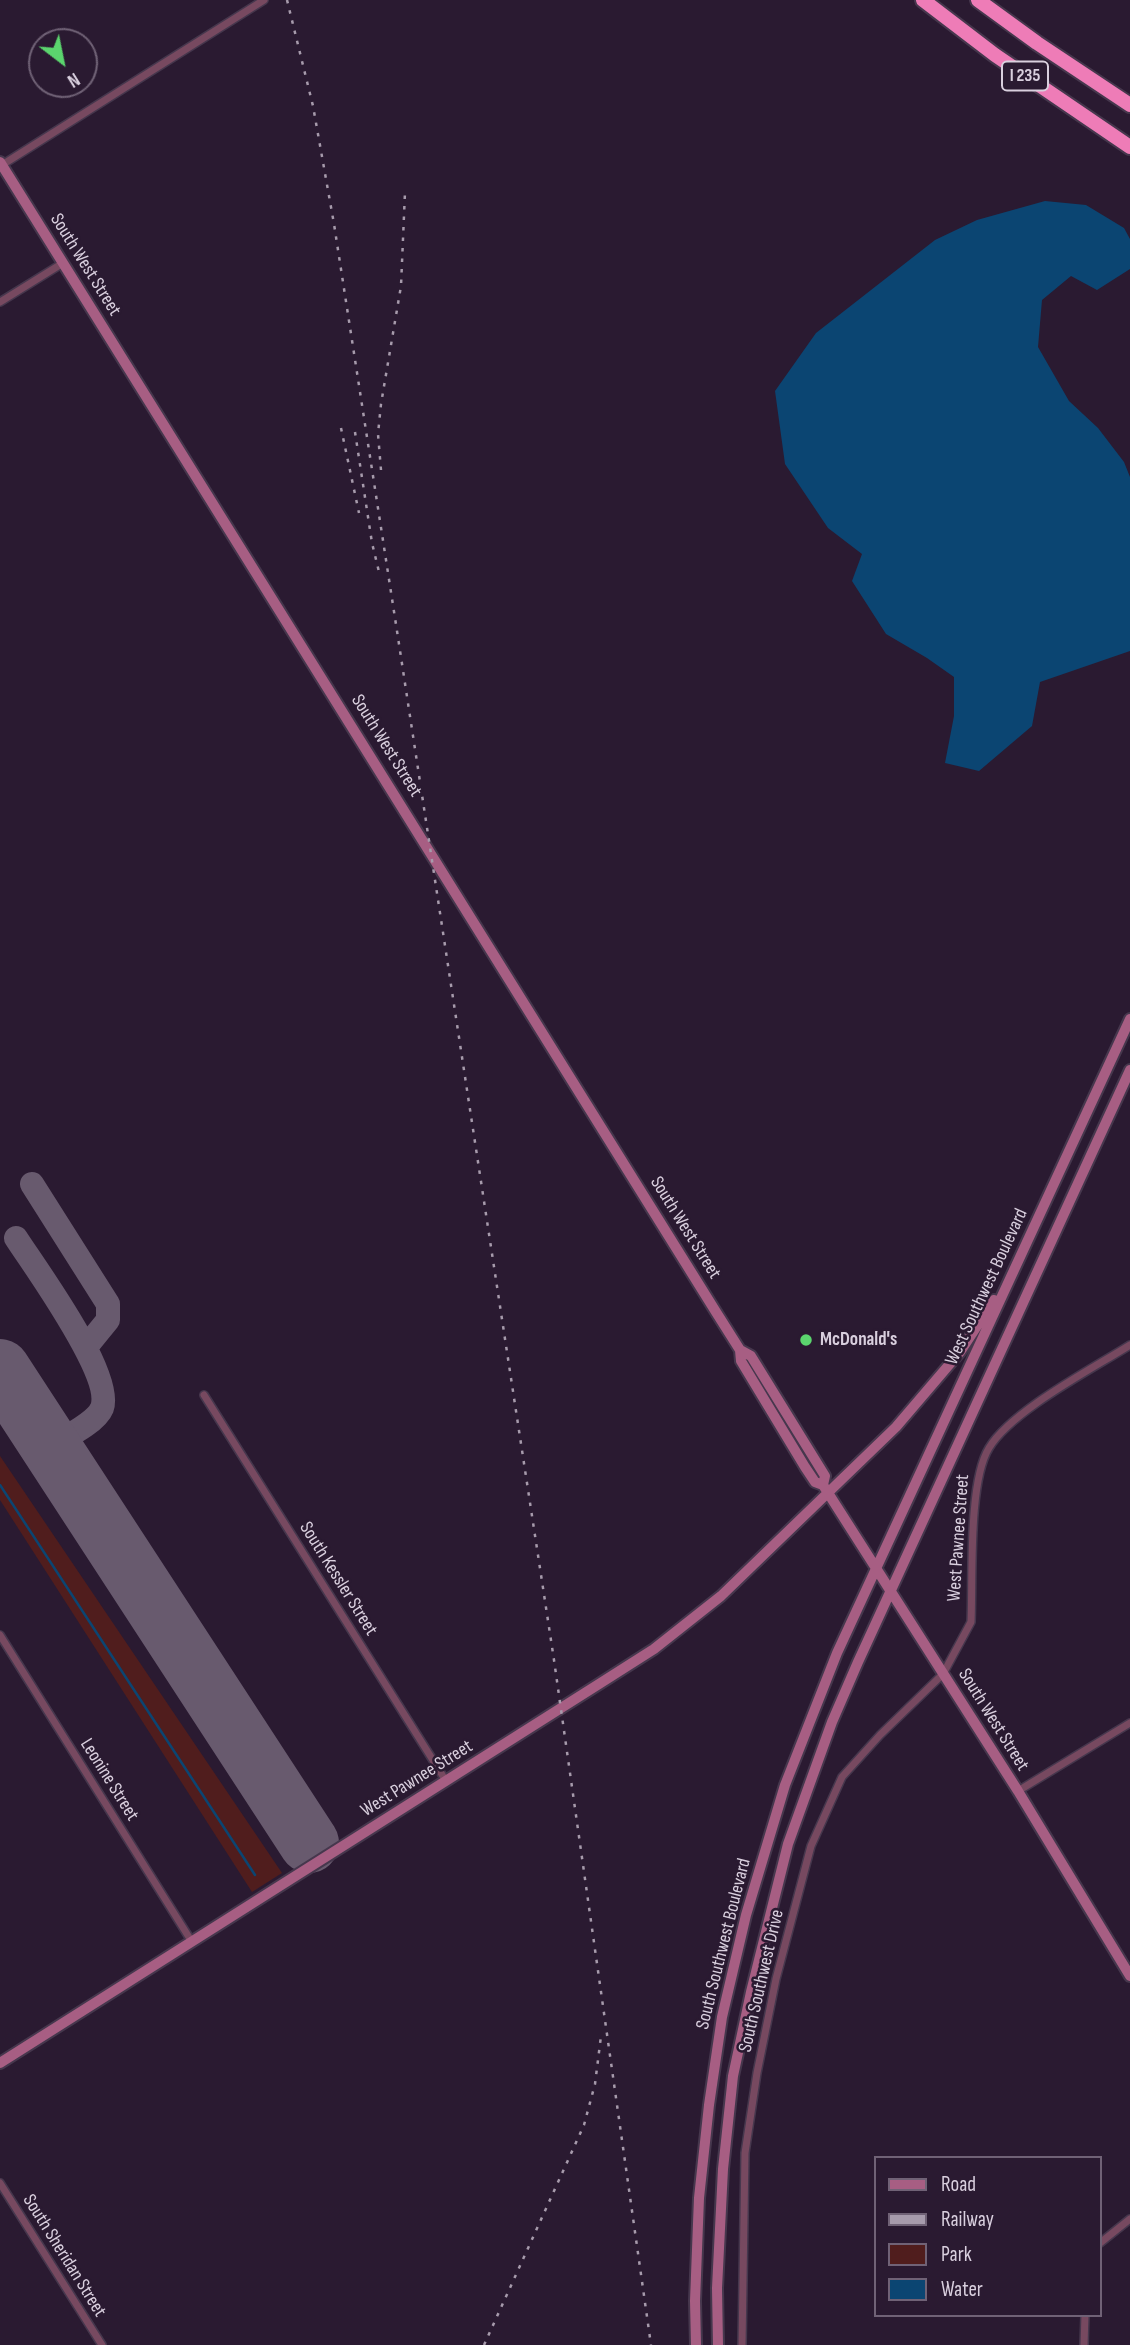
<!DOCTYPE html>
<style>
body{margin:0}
#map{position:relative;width:1130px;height:2345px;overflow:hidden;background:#2a1a31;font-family:"Sofia Sans Condensed",sans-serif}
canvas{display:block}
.legend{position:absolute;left:874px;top:2156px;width:228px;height:161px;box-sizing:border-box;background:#2a1a31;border:2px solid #706276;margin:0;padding:9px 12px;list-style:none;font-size:21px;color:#d9cfde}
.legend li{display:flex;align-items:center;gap:14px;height:35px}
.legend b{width:35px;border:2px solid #706276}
.north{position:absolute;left:28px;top:28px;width:70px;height:70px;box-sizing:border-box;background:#2a1a31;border:2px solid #706276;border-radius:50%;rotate:148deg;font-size:19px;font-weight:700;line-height:28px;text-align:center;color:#d9cfde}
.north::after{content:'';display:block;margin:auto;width:24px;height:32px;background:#5bd56e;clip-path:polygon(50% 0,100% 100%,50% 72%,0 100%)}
</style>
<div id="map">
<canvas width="1130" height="2345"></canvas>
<ul class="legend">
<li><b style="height:9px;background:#a75e83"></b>Road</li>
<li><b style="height:9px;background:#a79bac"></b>Railway</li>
<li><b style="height:19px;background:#501d1d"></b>Park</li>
<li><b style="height:19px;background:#0b4572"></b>Water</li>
</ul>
<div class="north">N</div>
</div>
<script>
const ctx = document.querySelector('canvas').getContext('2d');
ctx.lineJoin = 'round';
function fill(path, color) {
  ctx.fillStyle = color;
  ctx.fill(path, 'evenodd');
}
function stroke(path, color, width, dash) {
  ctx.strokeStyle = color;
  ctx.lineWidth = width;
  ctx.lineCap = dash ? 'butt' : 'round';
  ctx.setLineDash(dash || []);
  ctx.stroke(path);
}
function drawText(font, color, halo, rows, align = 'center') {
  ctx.font = font + ' "Sofia Sans Condensed",sans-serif';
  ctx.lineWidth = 5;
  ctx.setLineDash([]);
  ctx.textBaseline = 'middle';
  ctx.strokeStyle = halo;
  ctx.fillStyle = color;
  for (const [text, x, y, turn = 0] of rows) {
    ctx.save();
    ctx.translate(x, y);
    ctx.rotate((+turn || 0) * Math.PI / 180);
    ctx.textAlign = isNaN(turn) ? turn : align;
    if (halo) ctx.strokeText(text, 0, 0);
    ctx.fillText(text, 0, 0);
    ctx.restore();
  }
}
fill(new Path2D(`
 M0,1456L282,1873L252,1892L0,1500Z`), '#501d1d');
fill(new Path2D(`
 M1045,201L1086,205L1124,228L1130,239V269L1097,290L1071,276L1042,300L1038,347L1069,401L1098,428L1124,462L1130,477V651L1040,682L1032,726L979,771L945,763L954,716V677L927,658L886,634L852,581L862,554L828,528L785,464L775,391L816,333L935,240L977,220Z`), '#0b4572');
stroke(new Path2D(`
 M0,1485L255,1875`), '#0b4572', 2.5);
stroke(new Path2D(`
 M32,1184L108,1304V1320L86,1347
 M16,1238C36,1269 114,1375 102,1408C96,1423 64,1438 51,1446`), '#685a6e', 24);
stroke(new Path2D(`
 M0,1369L309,1843`), '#685a6e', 60);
const street = new Path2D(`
 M2,165L264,0
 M0,302L63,263
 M204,1395L446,1781
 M0,1635L192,1942
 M1018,1791L1130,1723
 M0,2183L102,2345
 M1100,2243L1130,2219
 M742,2345L745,2153L757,2073L776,1979L811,1846L842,1777L880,1735L943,1674L971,1622C973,1579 968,1482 989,1448C1011,1411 1092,1369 1130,1345
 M1084,2345L1085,2315`);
const secondary = new Path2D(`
 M0,162L716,1312L740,1350L741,1361L805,1467L815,1482L823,1485L1018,1791L1130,1976
 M740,1350L751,1356L825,1476L823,1485
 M0,2063L599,1684L654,1649L721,1596L896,1427L960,1352L994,1300
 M696,2345L695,2301L699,2198L709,2105L722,2017L746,1915L785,1785L837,1653L1130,1019
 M718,2345L717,2288L723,2169L733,2076L751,1992L788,1844L832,1722L858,1662L1130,1070`);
const highway = new Path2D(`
 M923,0L995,55L1130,147
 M978,0L1037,43L1130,105`);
stroke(street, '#46374d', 10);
stroke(secondary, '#46374d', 14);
stroke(highway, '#46374d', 18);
stroke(street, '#774960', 7);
stroke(secondary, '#a75e83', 10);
stroke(highway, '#ee7cb7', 14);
stroke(new Path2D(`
 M287,0L313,106L334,224L397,631L554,1660L651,2345
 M341,428L359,513
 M355,432L372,543L380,576
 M381,470L378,434L381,404L401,286L405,192
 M484,2345L584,2125L595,2084L601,2036`), '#a79bac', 2.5, [3.5, 7]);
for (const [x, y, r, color] of [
 [806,1340,7,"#5bd56e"]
]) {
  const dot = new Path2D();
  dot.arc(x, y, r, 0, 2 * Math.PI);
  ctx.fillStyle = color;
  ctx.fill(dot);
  stroke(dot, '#2a1a31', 2.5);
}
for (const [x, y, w] of [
 [1025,76,46]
]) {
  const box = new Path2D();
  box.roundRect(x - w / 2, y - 14.5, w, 29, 5);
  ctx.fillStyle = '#2a1a31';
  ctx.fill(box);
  stroke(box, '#d9cfde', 2);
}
drawText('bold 18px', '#d9cfde', null, [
 ["I 235",1025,76]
]);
drawText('19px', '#d9cfde', '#2a1a31', [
 ["South West Street",85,265,58],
 ["South West Street",386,746,58],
 ["South West Street",685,1228,58],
 ["West Southwest Boulevard",987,1287,-65],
 ["West Pawnee Street",959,1538,-86],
 ["South Kessler Street",338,1579,58],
 ["South West Street",993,1720,58],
 ["West Pawnee Street",417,1779,-32],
 ["Leonine Street",109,1780,58],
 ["South Southwest Boulevard",724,1944,-76],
 ["South Southwest Drive",762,1981,-77],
 ["South Sheridan Street",64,2256,58]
]);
drawText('bold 19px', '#d9cfde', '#2a1a31', [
 ["McDonald's",820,1340]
], 'left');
</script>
